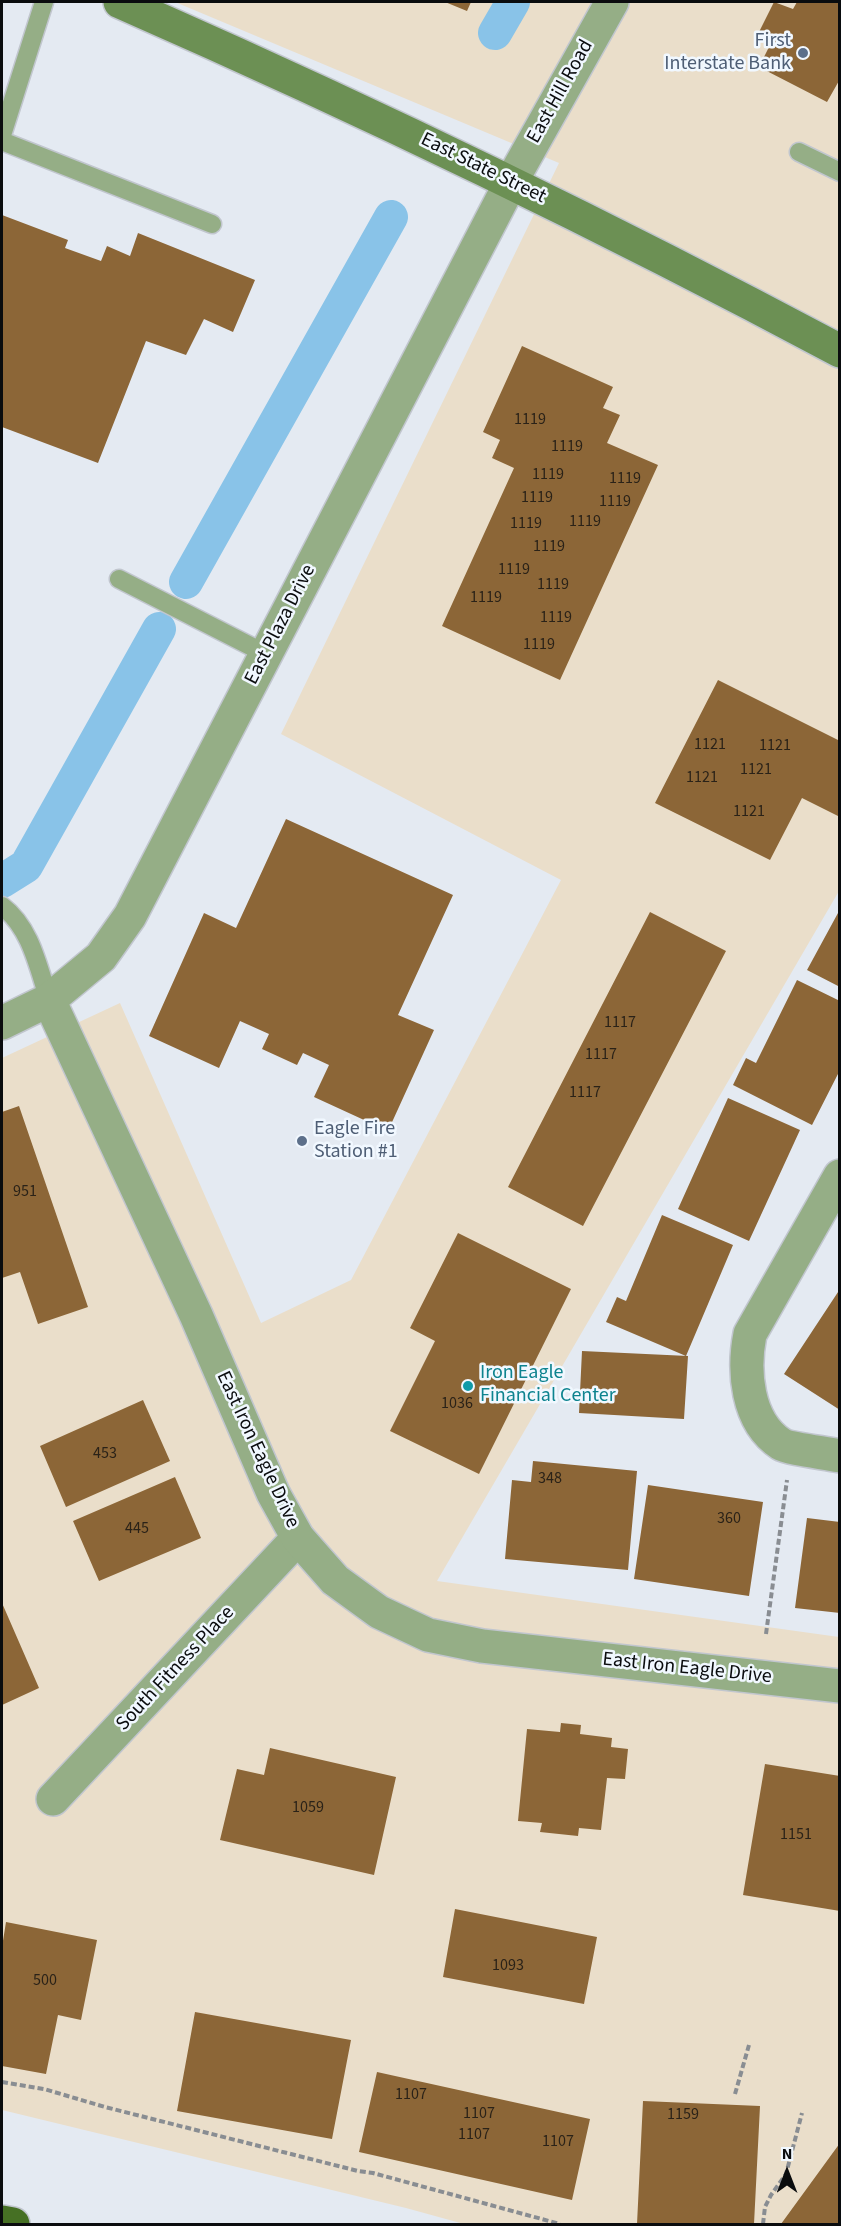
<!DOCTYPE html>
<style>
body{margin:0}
#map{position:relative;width:841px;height:2226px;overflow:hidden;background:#e4eaf2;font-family:"Source Sans 3",sans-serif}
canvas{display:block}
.frame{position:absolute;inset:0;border:3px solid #0a0c0e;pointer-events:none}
.north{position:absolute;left:757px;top:2142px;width:60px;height:60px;-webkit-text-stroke:4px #f1f8ff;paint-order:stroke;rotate:0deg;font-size:16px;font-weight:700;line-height:24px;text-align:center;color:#0a0c0e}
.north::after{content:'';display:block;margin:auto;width:21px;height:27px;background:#0a0c0e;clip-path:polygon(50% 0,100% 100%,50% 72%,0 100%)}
</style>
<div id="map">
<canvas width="841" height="2226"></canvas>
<div class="frame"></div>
<div class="north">N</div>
</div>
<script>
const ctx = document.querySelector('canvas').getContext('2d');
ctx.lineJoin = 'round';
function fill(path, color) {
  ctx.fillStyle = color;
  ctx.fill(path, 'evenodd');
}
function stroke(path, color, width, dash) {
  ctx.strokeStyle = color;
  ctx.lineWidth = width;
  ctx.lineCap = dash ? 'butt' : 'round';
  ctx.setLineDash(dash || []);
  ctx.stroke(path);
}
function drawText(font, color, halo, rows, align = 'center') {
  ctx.font = font + ' "Source Sans 3",sans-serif';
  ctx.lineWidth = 5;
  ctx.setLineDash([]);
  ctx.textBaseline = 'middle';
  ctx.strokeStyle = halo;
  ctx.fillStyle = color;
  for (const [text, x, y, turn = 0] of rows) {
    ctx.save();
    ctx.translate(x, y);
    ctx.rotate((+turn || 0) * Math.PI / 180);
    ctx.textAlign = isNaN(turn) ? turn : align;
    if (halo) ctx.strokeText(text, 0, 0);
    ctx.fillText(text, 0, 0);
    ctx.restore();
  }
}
fill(new Path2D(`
 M175,2H839V891L437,1581L839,1637V2224H464L406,2208L2,2110V1058L120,1003L261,1323L351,1280L561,880L281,734L559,163Z`), '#eadeca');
stroke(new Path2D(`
 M495,33L513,2
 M186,582L391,217
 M2,881L26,866L159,629`), '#89c3e8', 34);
fill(new Path2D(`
 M445,2H471L467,11Z
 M774,2L793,9L797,2H840V79L827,102L759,67L773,39L759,32Z
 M2,215L68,240L65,248L101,261L107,246L130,256L138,233L255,280L233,332L204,319L186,355L146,341L98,463L2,427Z
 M522,346L613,387L603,408L620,415L607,443L658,465L560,680L442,626L514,468L492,458L500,440L483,432Z
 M718,680L840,741V817L802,798L770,860L655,803Z
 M286,819L453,895L398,1015L434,1030L388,1131L314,1097L329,1065L303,1053L297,1065L262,1049L269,1034L240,1021L219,1068L149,1036L204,913L236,928Z
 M650,912L726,951L583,1226L508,1187Z
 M838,913L840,914V987L807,970Z
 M797,980L840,1001V1070L812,1125L733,1085L746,1058L756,1063Z
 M728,1098L800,1130L749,1241L678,1209Z
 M19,1106L88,1307L38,1324L20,1272L2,1278V1112Z
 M662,1215L733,1245L686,1356L606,1322L617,1297L626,1301Z
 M458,1233L571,1289L479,1474L390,1431L435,1341L410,1328Z
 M840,1289V1410L784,1374Z
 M582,1351L688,1356L684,1419L579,1413Z
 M143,1400L170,1461L66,1507L40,1446Z
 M533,1461L637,1471L628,1570L505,1559L512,1480L531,1482Z
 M175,1477L201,1538L99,1581L73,1521Z
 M648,1485L763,1502L749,1596L634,1579Z
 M807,1518L840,1522V1613L795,1608Z
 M2,1603L39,1688L2,1705Z
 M561,1723L581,1725L580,1734L612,1738L611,1747L628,1749L625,1779L607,1778L601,1830L579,1828L578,1836L540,1832L542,1823L518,1821L527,1729L560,1732Z
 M270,1748L396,1777L374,1875L220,1840L237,1769L264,1775Z
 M765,1764L840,1776V1911L743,1895Z
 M455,1909L597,1937L584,2004L443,1977Z
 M6,1922L97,1940L81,2020L58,2015L46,2074L2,2066V1947Z
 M195,2012L351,2040L332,2139L177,2111Z
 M377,2072L590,2119L572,2200L359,2152Z
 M643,2101L760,2106L754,2224H637Z
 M840,2143V2224H781Z`), '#8c6637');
const service = new Path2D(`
 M2,135L44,2
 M2,141L212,224
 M799,152L840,172
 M119,579L266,654
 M2,906C31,928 38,967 49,1000`);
const minor = new Path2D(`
 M840,1176L750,1334C743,1370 746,1421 781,1444C789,1449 827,1453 840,1456
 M53,1799L298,1538`);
const tertiary = new Path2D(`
 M49,1000L196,1315L273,1493L298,1538L335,1580L379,1612L428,1635L482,1646L840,1686
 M2,1023L49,1000L101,957L130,916L511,182L612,2`);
const secondary = new Path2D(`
 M120,2C364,109 604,225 840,351`);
const trunk = new Path2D(`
 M2,2222L13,2224`);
stroke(service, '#c1c6ce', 21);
stroke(minor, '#c1c6ce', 36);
stroke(tertiary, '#c1c6ce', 36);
stroke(secondary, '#c1c6ce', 36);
stroke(trunk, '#c1c6ce', 36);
stroke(new Path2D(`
 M766,1634L787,1480
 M2,2082L44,2089L105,2107L358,2171L373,2173L560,2224
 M735,2094L749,2045
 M763,2224L765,2207L771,2195L786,2174L802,2113`), '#898d92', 4, [6, 3]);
stroke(service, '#95ae86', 18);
stroke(minor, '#95ae86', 33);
stroke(tertiary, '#95ae86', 33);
stroke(secondary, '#6c9054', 33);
stroke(trunk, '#467024', 33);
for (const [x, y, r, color] of [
 [803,53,6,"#5c6f8a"],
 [302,1141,6,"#5c6f8a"],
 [468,1386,6,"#0f9aa8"]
]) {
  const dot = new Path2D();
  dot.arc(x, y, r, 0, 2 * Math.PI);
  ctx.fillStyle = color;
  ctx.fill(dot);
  stroke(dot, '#f1f8ff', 2);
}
drawText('16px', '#2a2218', null, [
 ["1119",530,420],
 ["1119",567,447],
 ["1119",548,475],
 ["1119",625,479],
 ["1119",537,498],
 ["1119",615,502],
 ["1119",585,522],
 ["1119",526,524],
 ["1119",549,547],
 ["1119",514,570],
 ["1119",553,585],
 ["1119",486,598],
 ["1119",556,618],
 ["1119",539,645],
 ["1121",710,745],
 ["1121",775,746],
 ["1121",756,770],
 ["1121",702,778],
 ["1121",749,812],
 ["1117",620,1023],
 ["1117",601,1055],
 ["1117",585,1093],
 ["951",25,1192],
 ["1036",457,1404],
 ["453",105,1454],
 ["348",550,1479],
 ["360",729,1519],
 ["445",137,1529],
 ["1059",308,1808],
 ["1151",796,1835],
 ["1093",508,1966],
 ["500",45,1981],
 ["1107",411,2095],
 ["1107",479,2114],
 ["1159",683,2115],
 ["1107",474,2135],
 ["1107",558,2142]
]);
drawText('20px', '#4e5e75', '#f1f8ff', [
 ["First",791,42],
 ["Interstate Bank",791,65],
 ["Eagle Fire",314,1130,"left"],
 ["Station #1",314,1153,"left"]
], 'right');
drawText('20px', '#0a0c0e', '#f1f8ff', [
 ["East Hill Road",561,92,-61],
 ["East State Street",483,169,26],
 ["East Plaza Drive",281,625,-63],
 ["East Iron Eagle Drive",257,1450,65],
 ["South Fitness Place",176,1669,-47],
 ["East Iron Eagle Drive",687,1669,6]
]);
drawText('20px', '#0d838f', '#f1f8ff', [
 ["Iron Eagle",480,1374],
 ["Financial Center",480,1397]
], 'left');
</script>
